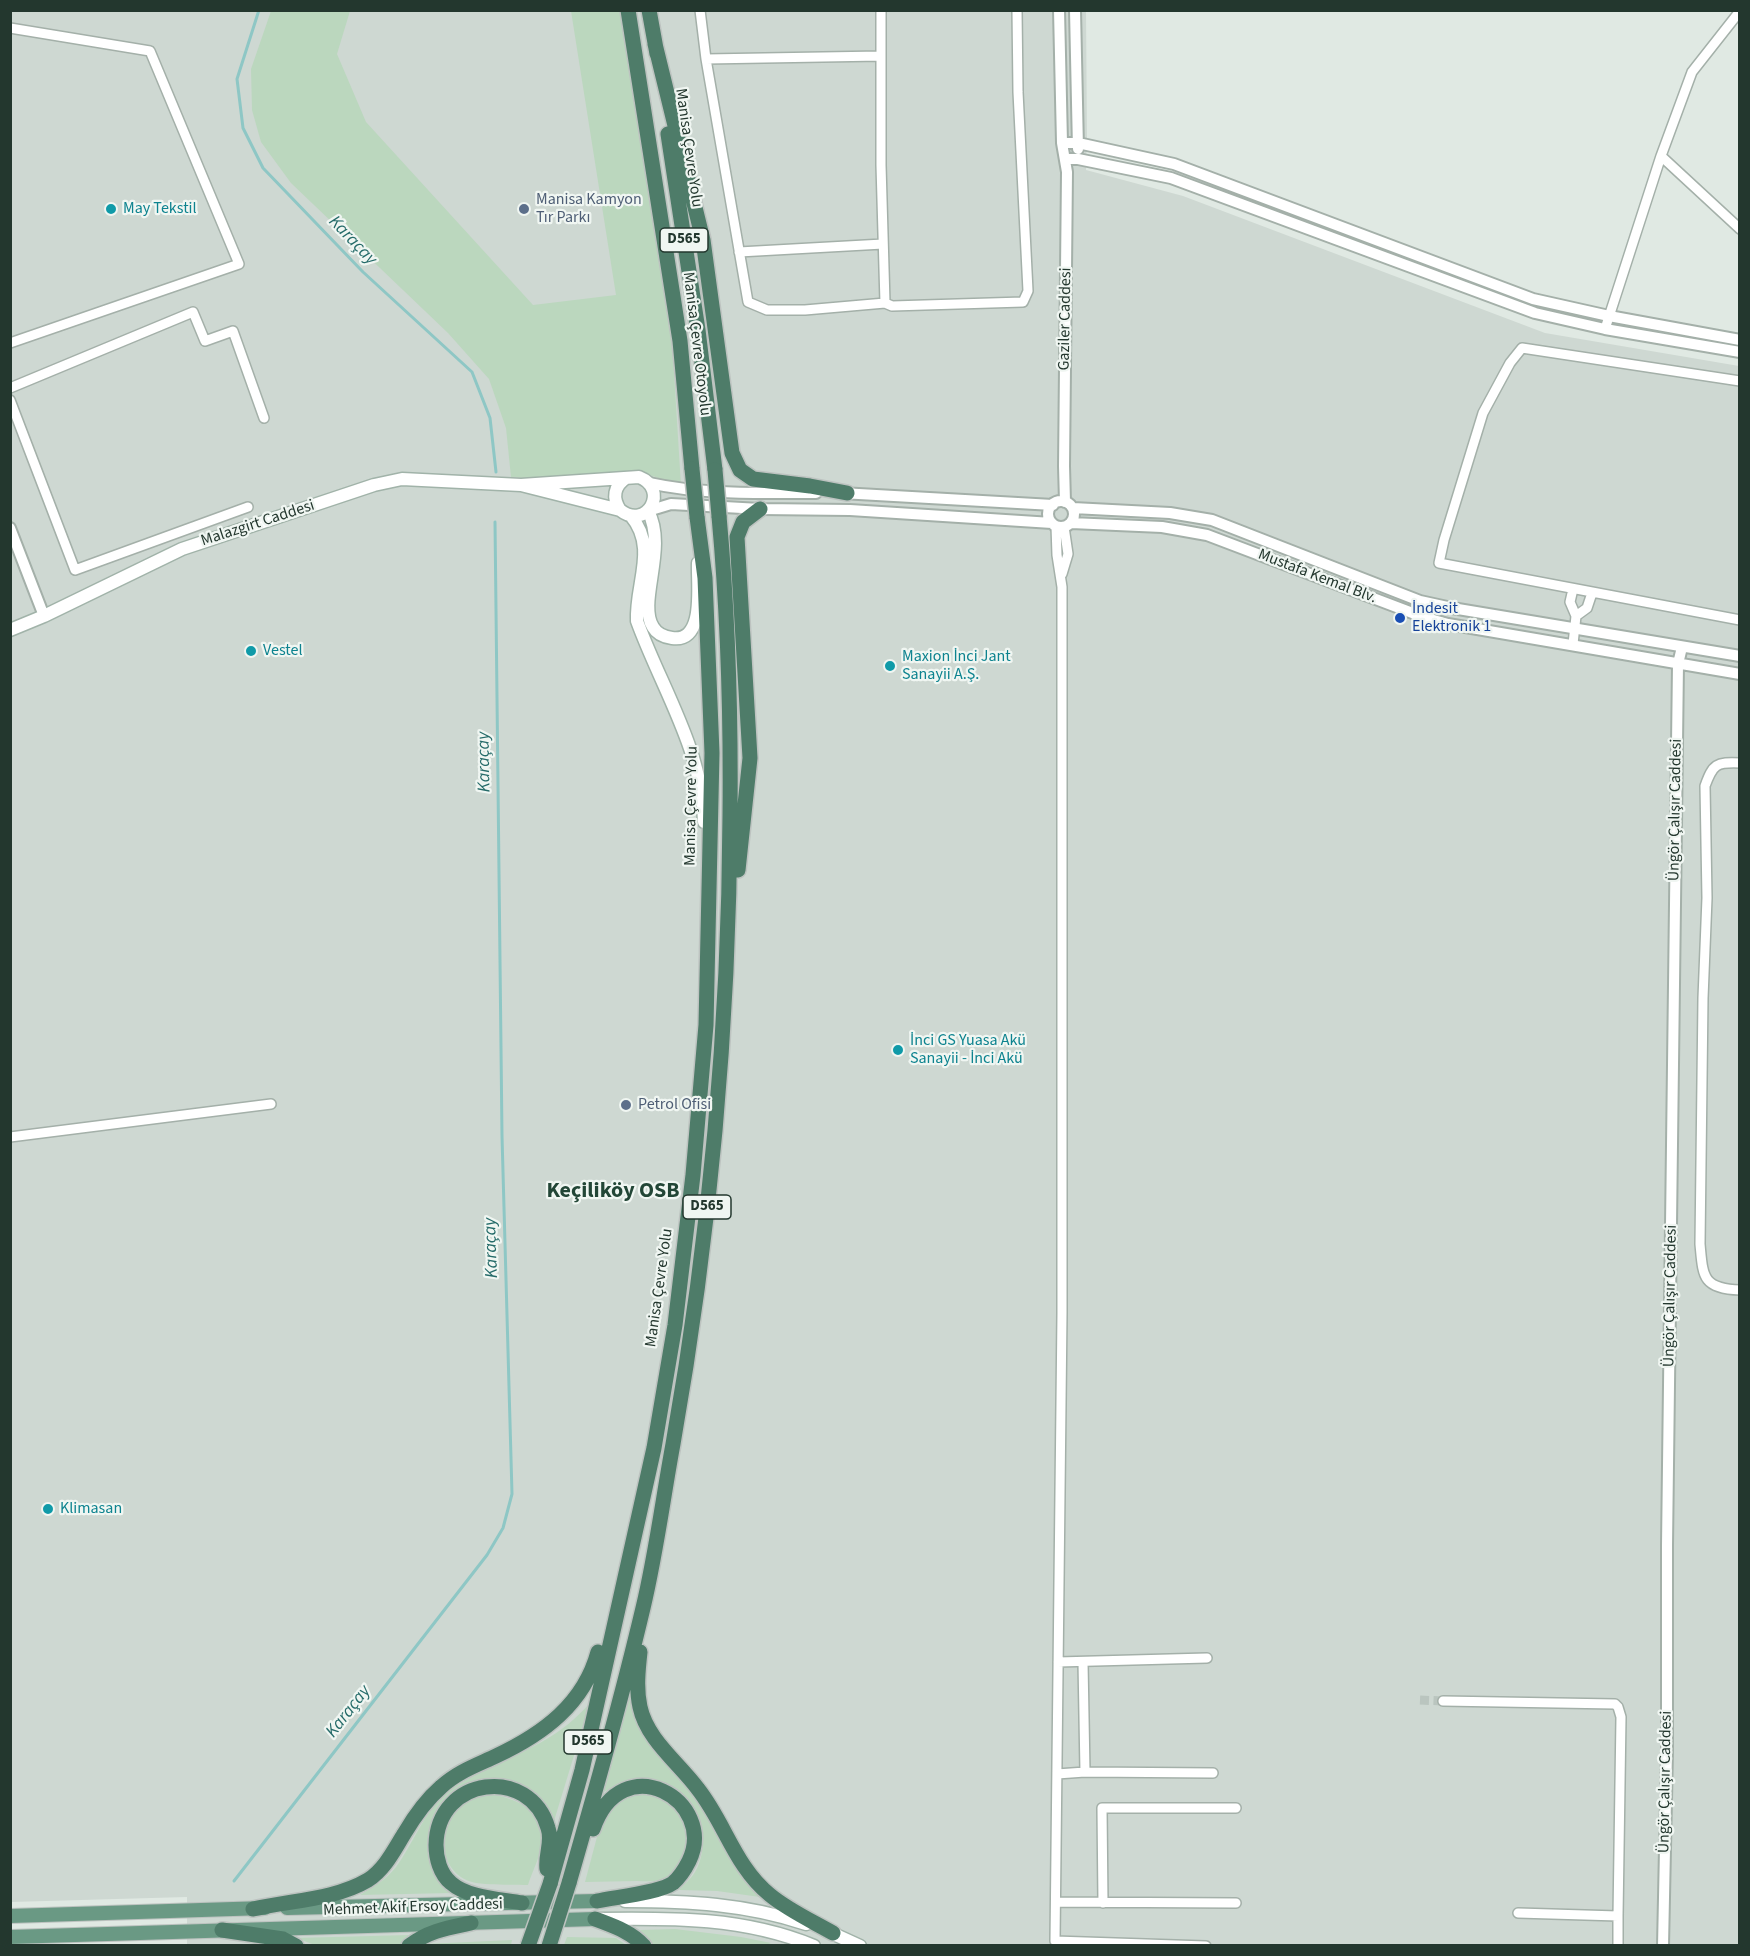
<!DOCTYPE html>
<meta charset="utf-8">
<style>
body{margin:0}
#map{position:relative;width:1750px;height:1956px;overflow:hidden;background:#e0e9e3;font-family:"Source Sans 3",sans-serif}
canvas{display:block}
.frame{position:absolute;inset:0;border:12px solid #23372e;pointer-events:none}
</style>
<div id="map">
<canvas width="1750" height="1956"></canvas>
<div class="frame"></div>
</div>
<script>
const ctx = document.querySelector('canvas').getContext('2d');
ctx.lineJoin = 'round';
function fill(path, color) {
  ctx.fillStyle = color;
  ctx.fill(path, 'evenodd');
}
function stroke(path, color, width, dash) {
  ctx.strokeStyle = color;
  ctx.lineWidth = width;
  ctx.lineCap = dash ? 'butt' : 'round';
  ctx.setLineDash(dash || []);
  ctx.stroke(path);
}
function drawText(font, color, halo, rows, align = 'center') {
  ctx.font = font + ' "Source Sans 3",sans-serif';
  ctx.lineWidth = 4.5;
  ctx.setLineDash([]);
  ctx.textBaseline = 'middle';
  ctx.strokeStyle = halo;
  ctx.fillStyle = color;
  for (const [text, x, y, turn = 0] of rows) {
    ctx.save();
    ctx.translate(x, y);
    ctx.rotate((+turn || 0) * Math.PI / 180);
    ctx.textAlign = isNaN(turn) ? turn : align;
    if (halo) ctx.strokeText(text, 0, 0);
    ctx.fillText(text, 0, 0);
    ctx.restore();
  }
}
fill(new Path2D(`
 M10,11H1086L1087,138L1086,170L1183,196L1545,333L1739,366V1945L187,1946V1897L11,1902Z`), '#ced8d2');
fill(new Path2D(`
 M271,11H350L337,54L366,122L533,305L616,295L571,11H620L672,340L681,486L644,473L621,472L565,481L511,477L506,428L489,379L448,333L291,183L261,142L252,110L251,69Z
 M631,1692L643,1736L692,1787L739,1874L760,1897L717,1891L679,1890C684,1884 691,1879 695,1872C708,1851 704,1816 685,1799C679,1794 666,1793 659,1790C632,1781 628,1778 602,1793Z
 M590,1703L554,1821L542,1802L507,1781L438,1812C424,1846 429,1865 452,1893L360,1895C373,1887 386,1880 396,1867C413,1844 422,1816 444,1795C459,1782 478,1774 495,1765C533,1747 562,1735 590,1703Z
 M638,1791C651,1793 667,1795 676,1806C694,1826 691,1873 660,1880C653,1882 644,1881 637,1881C620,1881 602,1882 585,1882L601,1822L610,1805Z
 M492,1794C515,1799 545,1810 543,1840C542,1852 532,1872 528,1885C511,1884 488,1886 472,1882C447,1876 437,1844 447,1822C454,1804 474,1797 492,1794Z
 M675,1929L741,1937L771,1943L763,1946L653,1945L640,1930Z
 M409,1935L400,1946L315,1945L296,1938Z
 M567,1937L616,1938L626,1945H564Z
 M512,1940L511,1945L423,1946L425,1944Z`), '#bbd7be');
stroke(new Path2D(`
 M259,10L237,79L243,128L263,168L363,272L472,372L490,418L496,472
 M234,1881L487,1555L503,1528L512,1494L502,1136L495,522`), '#8ec7c5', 3);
stroke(new Path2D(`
 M1420,1700L1443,1701`), '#bac5bf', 9, [9, 4.5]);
const minor = new Path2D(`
 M700,10L706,59L881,56
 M881,10V165L885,303L892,306L1023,302L1028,291L1018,92L1017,10
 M10,28L150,51L239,264L10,343
 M706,59L748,302L767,310H805L885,303
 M1661,156L1740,229
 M739,252L883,244
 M1605,329L1661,156L1692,72L1740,11
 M1740,381L1522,348L1510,363L1483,413L1444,540L1439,563L1740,620
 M10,388L193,312L205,341L233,331L264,418
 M10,400L75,570L248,507
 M1056,526L1057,555L1062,587V1313L1055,1941L1206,1946
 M1062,574L1068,554L1064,527
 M1576,616L1587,608L1592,593
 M1573,644L1576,616L1570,602L1573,589
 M1740,763C1716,762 1713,764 1705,786L1707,898L1703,998L1700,1244C1703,1276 1702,1289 1740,1290
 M10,1137L271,1104
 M1058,1662L1207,1658
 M1083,1662L1085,1772L1213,1773
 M1443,1701L1615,1704L1618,1707L1621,1717L1618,1916L1518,1913
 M1057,1774L1085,1772
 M1056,1902L1236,1903
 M1103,1903L1102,1808H1236
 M1618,1916V1946`);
const tertiary = new Path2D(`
 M1059,10L1062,143L1067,172L1064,466L1065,502
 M1075,10L1078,149
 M1062,143H1078L1174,164L1533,299L1609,316L1740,340
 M1065,159H1078L1171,178L1535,313L1605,329L1740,352
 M649,483C704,495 760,493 816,493
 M841,493L1053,505
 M1048 514a13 13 0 1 1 26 0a13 13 0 1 1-26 0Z
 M1073,508L1170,513L1212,520L1420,601L1452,608L1740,656
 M648,511L671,504L760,509L850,510L1052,523
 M1071,523L1162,527L1207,535L1423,617L1448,624L1740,674
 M10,528L44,616
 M1663,1946L1667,1751V1545L1678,664L1682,647`);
const secondary = new Path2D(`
 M620,510C612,498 614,486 626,478
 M648,511C668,548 637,602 653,627C657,634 664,637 672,638C706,643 697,584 698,563
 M631,516C658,548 635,584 637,621C661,687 703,751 704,822
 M10,630L44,616L182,549L374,485L402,479L521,485L639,477C670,489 647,531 620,510L521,485
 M625,1901C687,1901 747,1904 806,1924
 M599,1919C673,1918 744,1917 814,1946
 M825,1930L860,1946`);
const primary = new Path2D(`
 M287,1908L597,1901
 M10,1916L265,1908
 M10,1937L595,1919`);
const trunk = new Path2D(`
 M628,10L680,341L692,469
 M649,10L657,54
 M655,44L703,240L732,453L740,470L753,479L810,486L847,493
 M668,134L698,330L715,470
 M738,870L750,758L737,537L743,522L760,509
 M640,1652C638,1670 636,1689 640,1707C647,1740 679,1763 698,1789C725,1823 735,1867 770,1895C788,1910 812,1921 833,1933
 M593,1829C622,1745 718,1801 689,1861C685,1869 680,1877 673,1883C659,1893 615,1897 597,1901
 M569,1883C595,1792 621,1701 643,1608C656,1554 663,1498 673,1444C710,1236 729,1026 730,815C731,715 728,615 719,516
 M550,1884L582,1770L654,1448L675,1325L693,1175L706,1025L712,753L705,578L697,517
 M522,1903C500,1899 468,1898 451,1883C440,1874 436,1858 436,1845C437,1776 530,1765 548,1828C553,1842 545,1855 547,1869
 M253,1909C291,1900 334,1900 368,1880C385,1869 394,1850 404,1834C414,1817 426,1800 441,1787C457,1772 477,1765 496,1756C543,1734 584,1704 598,1652
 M595,1919C613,1926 630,1931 644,1946
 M222,1930L283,1939L296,1946
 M409,1946C428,1931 447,1928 471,1923`);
stroke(minor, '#a4b0a9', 12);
stroke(tertiary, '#a4b0a9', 14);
stroke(secondary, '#a1b3a9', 15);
stroke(primary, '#bdc3c0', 16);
stroke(trunk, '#bdc3c0', 18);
stroke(minor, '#fff', 9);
stroke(tertiary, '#fff', 10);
stroke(secondary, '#fff', 12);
stroke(primary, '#6a9984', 14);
stroke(trunk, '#4e7c69', 15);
const trunkBridge = new Path2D(`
 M692,469L697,517
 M715,470L719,516
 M528,1946L550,1884
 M549,1946L569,1883`);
stroke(trunkBridge, '#bdc3c0', 18, []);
stroke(trunkBridge, '#4e7c69', 15);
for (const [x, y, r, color] of [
 [111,209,6,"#0f9aa8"],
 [524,209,6,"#5c6f8a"],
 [1400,618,6,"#1a4fb4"],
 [251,651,6,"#0f9aa8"],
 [890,666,6,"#0f9aa8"],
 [898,1050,6,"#0f9aa8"],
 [626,1105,6,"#5c6f8a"],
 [48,1509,6,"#0f9aa8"]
]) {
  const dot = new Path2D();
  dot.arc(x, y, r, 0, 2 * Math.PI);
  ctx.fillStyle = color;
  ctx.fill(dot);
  stroke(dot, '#f0f6f2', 2);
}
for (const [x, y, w] of [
 [684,240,48],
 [707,1207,48],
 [588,1742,48]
]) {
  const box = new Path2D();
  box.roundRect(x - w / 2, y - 12, w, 24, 4.5);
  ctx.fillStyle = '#f0f6f2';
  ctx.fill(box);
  stroke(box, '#23372e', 1.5);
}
drawText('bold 15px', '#23372e', null, [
 ["D565",684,240],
 ["D565",707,1207],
 ["D565",588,1742]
]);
drawText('16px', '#23372e', '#f0f6f2', [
 ["Manisa Çevre Yolu",688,148,82],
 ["Gaziler Caddesi",1066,319,-89],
 ["Manisa Çevre Otoyolu",696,344,83],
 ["Malazgirt Caddesi",258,524,-18],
 ["Mustafa Kemal Blv.",1317,577,21],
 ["Manisa Çevre Yolu",692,806,-89],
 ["Üngör Çalışır Caddesi",1676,810,-89],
 ["Manisa Çevre Yolu",660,1288,-82],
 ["Üngör Çalışır Caddesi",1671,1296,-89],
 ["Üngör Çalışır Caddesi",1666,1782,-89],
 ["Mehmet Akif Ersoy Caddesi",413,1908,-2]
]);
drawText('16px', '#4e5e75', '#f0f6f2', [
 ["Manisa Kamyon",536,200],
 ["Tır Parkı",536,218],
 ["Petrol Ofisi",638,1105]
], 'left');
drawText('16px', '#0d838f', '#f0f6f2', [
 ["May Tekstil",123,209],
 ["Vestel",263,651],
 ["Maxion İnci Jant",902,657],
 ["Sanayii A.Ş.",902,675],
 ["İnci GS Yuasa Akü",910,1041],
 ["Sanayii - İnci Akü",910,1059],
 ["Klimasan",60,1509]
], 'left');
drawText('16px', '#164399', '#f0f6f2', [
 ["İndesit",1412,609],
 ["Elektronik 1",1412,627]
], 'left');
drawText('italic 18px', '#256b69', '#f0f6f2', [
 ["Karaçay",352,241,46],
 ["Karaçay",485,762,-91],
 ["Karaçay",492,1248,-92],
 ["Karaçay",349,1712,-52]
]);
drawText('bold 22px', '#224636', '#f0f6f2', [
 ["Keçiliköy OSB",613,1192]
]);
</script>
